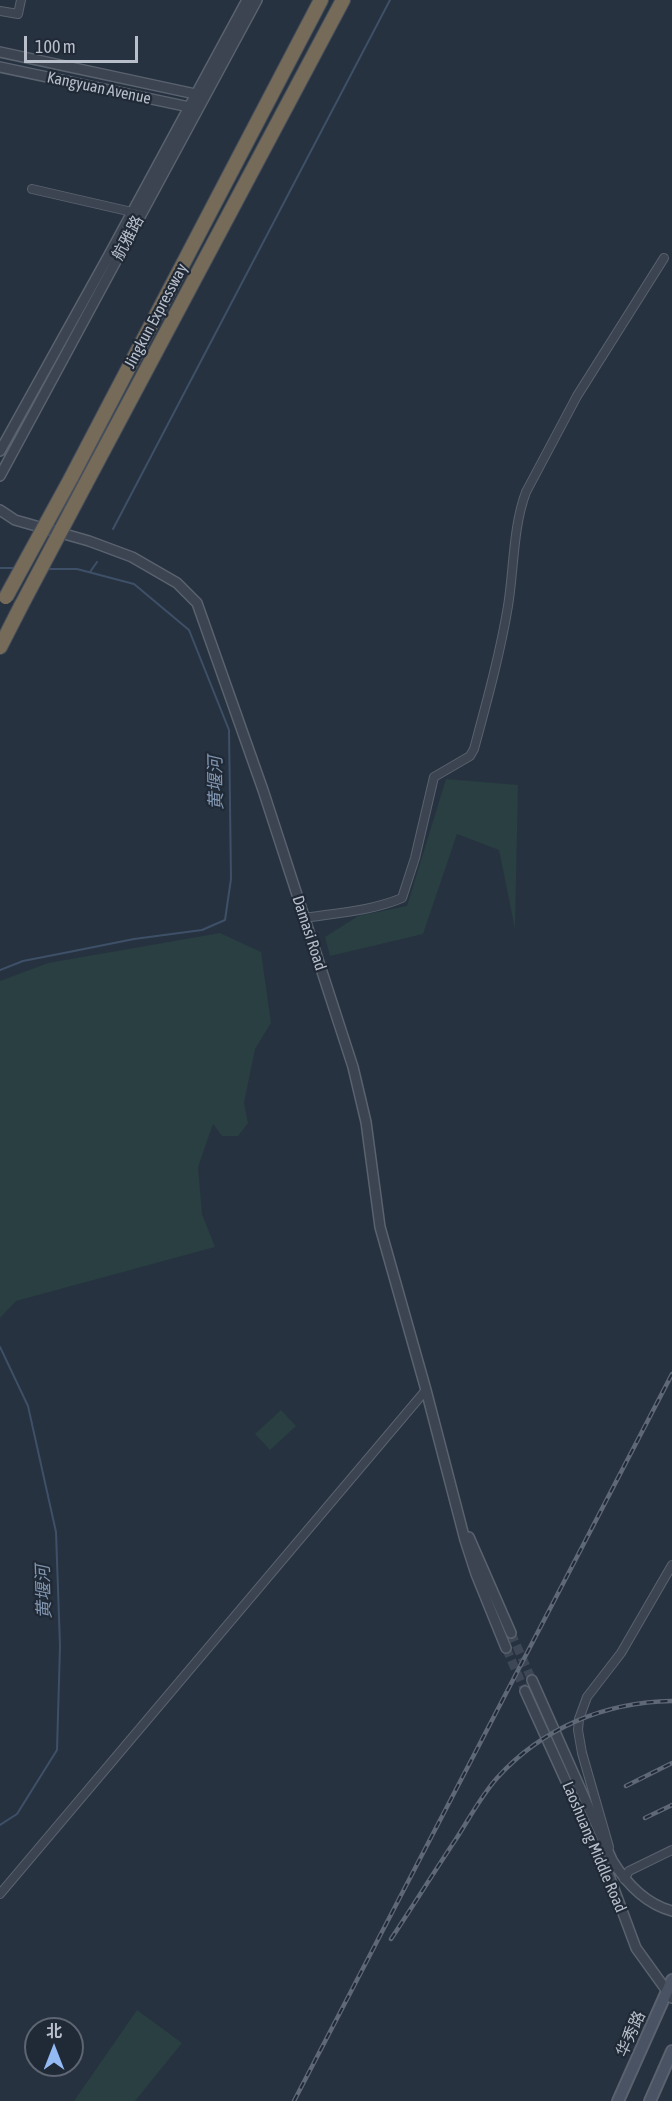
<!DOCTYPE html>
<meta charset="utf-8">
<style>
body{margin:0}
#map{position:relative;width:672px;height:2101px;overflow:hidden;background:#273240;font-family:"Asap Condensed","Noto Sans SC",sans-serif}
canvas{display:block}
.north{position:absolute;left:24px;top:2017px;width:60px;height:60px;box-sizing:border-box;background:#202936;border:2px solid #5d6572;border-radius:50%;rotate:0deg;font-size:16px;font-weight:700;line-height:24px;text-align:center;color:#b8bfcb}
.north::after{content:'';display:block;margin:auto;width:21px;height:27px;background:#94baf4;clip-path:polygon(50% 0,100% 100%,50% 72%,0 100%)}
.scale{position:absolute;left:24px;top:36px;width:114px;height:27px;box-sizing:border-box;border:3px solid #b8bfcb;border-top:0;padding-left:8px;font-size:18px;line-height:21px;white-space:nowrap;color:#b8bfcb;-webkit-text-stroke:4px #202936;paint-order:stroke}
</style>
<div id="map">
<canvas width="672" height="2101"></canvas>
<div class="north">北</div>
<div class="scale">100 m</div>
</div>
<script>
const ctx = document.querySelector('canvas').getContext('2d');
ctx.lineJoin = 'round';
function fill(path, color) {
  ctx.fillStyle = color;
  ctx.fill(path, 'evenodd');
}
function stroke(path, color, width, dash) {
  ctx.strokeStyle = color;
  ctx.lineWidth = width;
  ctx.lineCap = dash ? 'butt' : 'round';
  ctx.setLineDash(dash || []);
  ctx.stroke(path);
}
function drawText(font, color, halo, rows, align = 'center') {
  ctx.font = font + ' "Asap Condensed","Noto Sans SC",sans-serif';
  ctx.lineWidth = 4.5;
  ctx.setLineDash([]);
  ctx.textBaseline = 'middle';
  ctx.strokeStyle = halo;
  ctx.fillStyle = color;
  for (const [text, x, y, turn = 0] of rows) {
    ctx.save();
    ctx.translate(x, y);
    ctx.rotate((+turn || 0) * Math.PI / 180);
    ctx.textAlign = isNaN(turn) ? turn : align;
    if (halo) ctx.strokeText(text, 0, 0);
    ctx.fillText(text, 0, 0);
    ctx.restore();
  }
}
fill(new Path2D(`
 M446,779L518,785L515,929L499,850L457,834L423,934L330,956L325,937L358,916L407,906Z
 M220,933L261,952L271,1023L255,1049L244,1103L248,1123L238,1136H222L213,1124L198,1167L202,1214L215,1247L16,1301L0,1318V981L48,963Z
 M281,1410L296,1426L270,1450L255,1434Z
 M137,2010L182,2043L135,2101H74Z`), '#293f41');
stroke(new Path2D(`
 M113,529L390,0
 M0,568H15
 M90,572L97,562
 M0,970L23,961L69,952L134,939L202,930L225,920L231,879L229,730L189,630L134,584L77,569H48
 M0,1347L28,1406L56,1532L60,1646L57,1750L17,1814L0,1825`), '#3e5068', 2);
stroke(new Path2D(`
 M511,1633L532,1680
 M506,1648L525,1691`), '#3d4755', 9, [9, 4.5]);
const minor = new Path2D(`
 M0,11L18,14L21,0
 M32,189L132,212
 M304,918C337,913 371,911 402,898L415,858L434,777L470,756L474,749C487,701 500,654 508,606C514,569 513,526 526,492L577,396L664,258
 M609,1847L582,1753L578,1730L579,1719L587,1697L621,1653L672,1565
 M624,1879L629,1871L672,1850
 M0,1894L426,1390`);
const tertiary = new Path2D(`
 M0,52L200,95
 M0,67L194,108
 M0,451L109,255L247,0
 M0,476L257,0
 M0,510L15,520L89,541L132,557L177,583L197,603L263,790L353,1067L366,1122L380,1227L426,1390L465,1540L476,1574L506,1648
 M469,1537L511,1633
 M532,1680L612,1860C626,1883 646,1904 672,1911
 M525,1691L610,1878L636,1948L672,1998`);
const secondary = new Path2D(`
 M618,2101L672,1980
 M650,2101L672,2051`);
const motorway = new Path2D(`
 M71,478L321,0
 M85,485L343,0
 M0,647L21,606`);
stroke(minor, '#59626e', 10);
stroke(tertiary, '#59626e', 12);
stroke(secondary, '#59626e', 14);
stroke(motorway, '#464f5b', 16);
stroke(minor, '#3b4450', 8);
stroke(tertiary, '#3b4450', 9);
stroke(secondary, '#4a5363', 10);
stroke(motorway, '#766a59', 14);
const rail = new Path2D(`
 M626,1786L672,1763
 M645,1818L672,1805
 M391,1939C413,1906 434,1872 456,1839C469,1819 481,1796 497,1778C542,1728 605,1702 672,1701
 M294,2101L672,1374`);
stroke(rail, '#5e6877', 4.5);
stroke(rail, '#202936', 2, [7]);
const motorwayBridge = new Path2D(`
 M6,597L71,478
 M21,606L85,485`);
stroke(motorwayBridge, '#464f5b', 16, []);
stroke(motorwayBridge, '#766a59', 14);
drawText('16px', '#b8bfcb', '#202936', [
 ["Kangyuan Avenue",99,88,12],
 ["航雅路",128,238,-62],
 ["Jingkun Expressway",156,316,-62],
 ["Damasi Road",309,933,72],
 ["Laoshuang Middle Road",594,1847,67],
 ["华秀路",631,2034,-66]
]);
drawText('italic 18px', '#8196b1', '#202936', [
 ["黄堰河",216,783,-91],
 ["黄堰河",44,1592,-92]
]);
</script>
